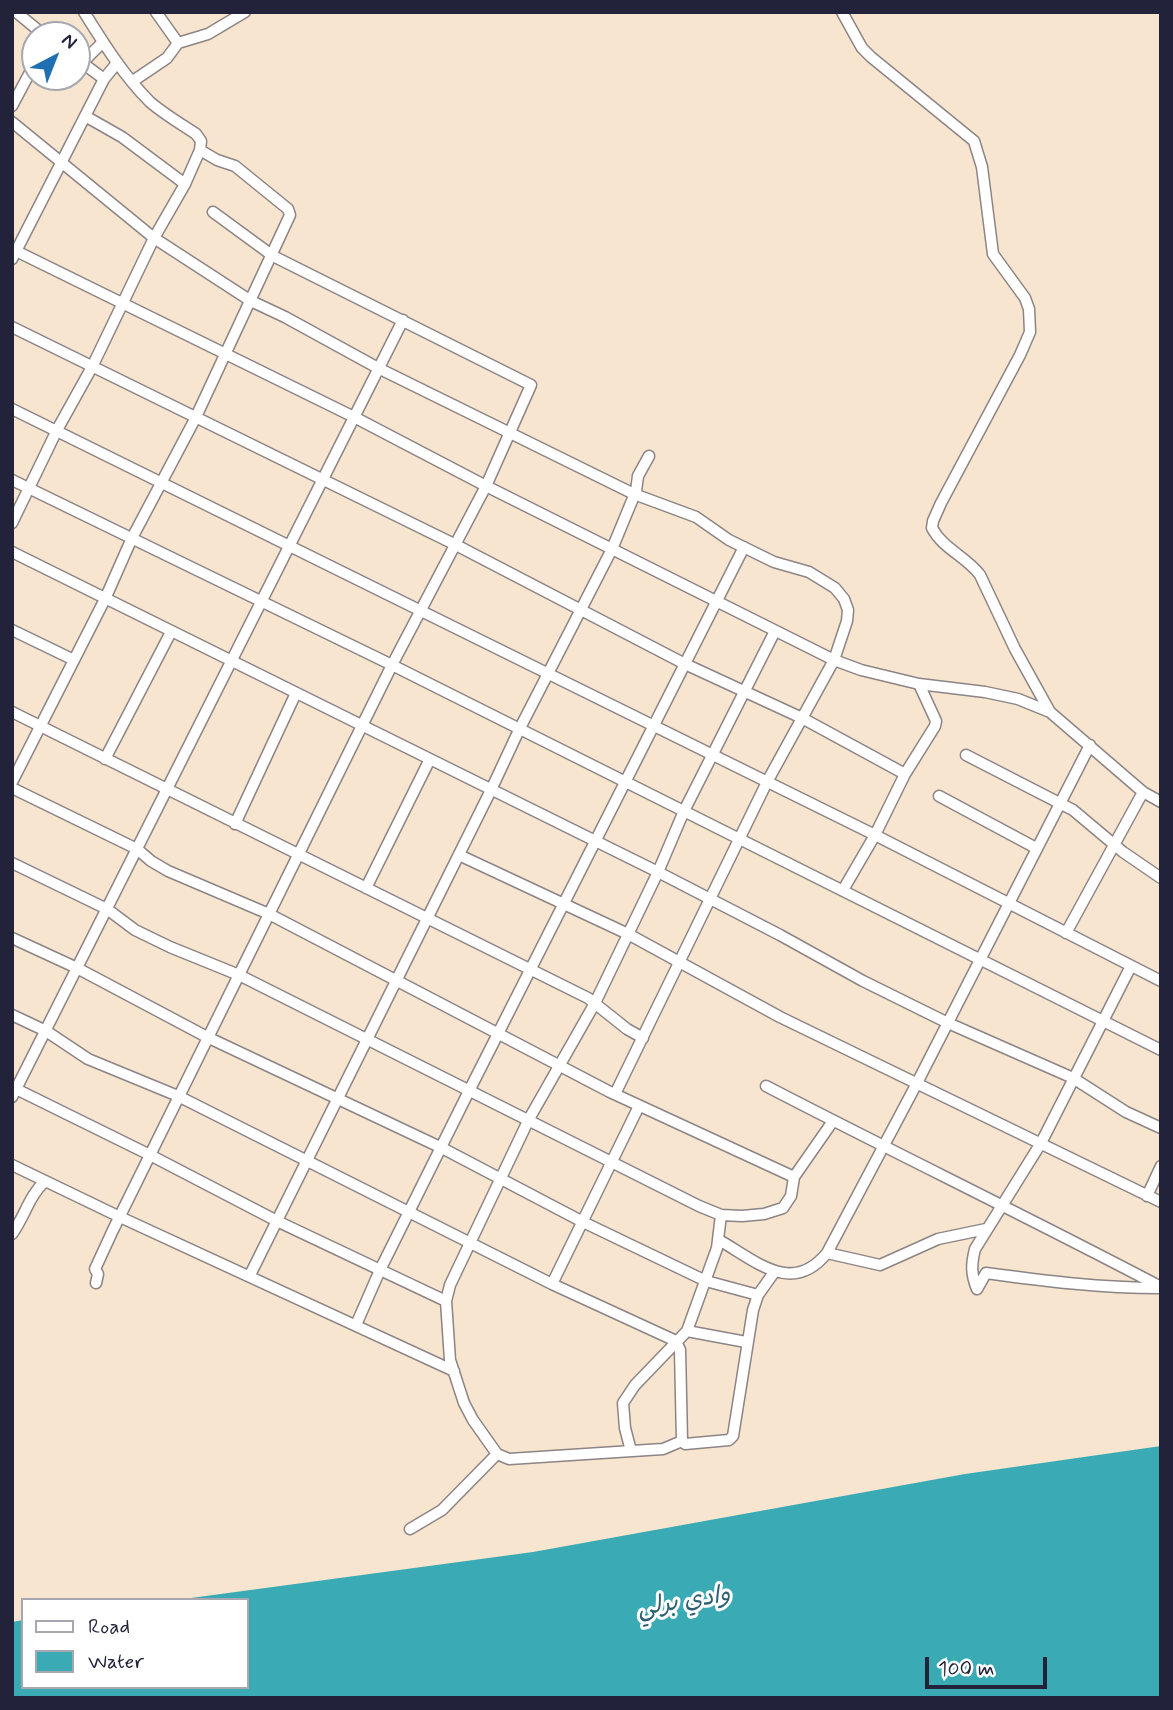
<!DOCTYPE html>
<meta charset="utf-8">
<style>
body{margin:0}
#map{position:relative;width:1173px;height:1710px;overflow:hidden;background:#f7e5cf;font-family:Mynerve,sans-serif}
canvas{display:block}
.frame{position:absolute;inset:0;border:14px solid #22223b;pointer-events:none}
.legend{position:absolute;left:21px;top:1598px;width:228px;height:91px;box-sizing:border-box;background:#fff;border:2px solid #a7a7b1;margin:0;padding:9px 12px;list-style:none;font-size:21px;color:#22223b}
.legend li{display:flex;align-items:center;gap:14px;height:35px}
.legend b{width:35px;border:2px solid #a7a7b1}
.north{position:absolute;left:21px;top:21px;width:70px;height:70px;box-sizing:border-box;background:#fff;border:2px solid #a7a7b1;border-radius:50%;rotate:42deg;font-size:19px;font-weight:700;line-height:28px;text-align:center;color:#22223b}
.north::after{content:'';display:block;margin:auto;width:24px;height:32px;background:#1f6fb2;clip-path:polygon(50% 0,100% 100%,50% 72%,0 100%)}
.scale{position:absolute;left:925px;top:1657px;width:122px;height:32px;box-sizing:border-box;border:4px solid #22223b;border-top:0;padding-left:9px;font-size:21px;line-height:24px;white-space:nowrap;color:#22223b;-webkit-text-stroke:5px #fff;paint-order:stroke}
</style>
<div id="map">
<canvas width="1173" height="1710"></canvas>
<div class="frame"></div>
<ul class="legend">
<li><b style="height:9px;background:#fff"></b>Road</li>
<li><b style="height:19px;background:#3aabb4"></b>Water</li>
</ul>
<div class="north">N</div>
<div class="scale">100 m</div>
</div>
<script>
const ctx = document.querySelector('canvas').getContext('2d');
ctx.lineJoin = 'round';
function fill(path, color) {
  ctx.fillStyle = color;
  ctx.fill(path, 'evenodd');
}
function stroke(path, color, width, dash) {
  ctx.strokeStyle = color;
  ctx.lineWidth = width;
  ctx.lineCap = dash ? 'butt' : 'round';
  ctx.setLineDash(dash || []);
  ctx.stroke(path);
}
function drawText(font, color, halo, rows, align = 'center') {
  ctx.font = font + ' Mynerve,"Playpen Sans Arabic",sans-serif';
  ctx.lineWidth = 6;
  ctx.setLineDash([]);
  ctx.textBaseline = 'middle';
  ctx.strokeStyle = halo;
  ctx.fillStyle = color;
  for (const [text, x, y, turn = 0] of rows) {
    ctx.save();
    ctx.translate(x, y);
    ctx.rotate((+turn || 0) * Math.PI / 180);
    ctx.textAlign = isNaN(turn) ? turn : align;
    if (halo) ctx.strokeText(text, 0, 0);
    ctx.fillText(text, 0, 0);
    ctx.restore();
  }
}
fill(new Path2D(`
 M1161,1446V1698H12V1622L23,1620V1687H247V1600H176L533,1552L965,1474Z`), '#3aabb4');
const minor = new Path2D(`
 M16,12L44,35
 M156,12L178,43
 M842,12L862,48L871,57L974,141L982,167L993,254L1025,298L1029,309L1030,332L1020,355L941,503L933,521L932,528C943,549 967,557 980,575L1015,649L1050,712
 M77,59L104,79
 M82,63L103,42
 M133,81L167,58L178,43L208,34L245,12
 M12,106L35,63
 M85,116L122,137L185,184
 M12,122L154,238L251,301L285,317L378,368L634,494L696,517L729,540L774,562L809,572L835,588L844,599L848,610L847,621L834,660L767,782L615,1094
 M12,249L354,417L486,486L834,660L861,670L919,684L985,692L1018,699L1050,712L1143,792L1161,802
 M12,259L104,79L117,63
 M12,327L456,545L685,664L802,718L905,774
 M12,409L875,835L1161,981
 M12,480L392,665L1161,1050
 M12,523L57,430L92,367L154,238L185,184L200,150L201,141L196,134C181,124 164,114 150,102C124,76 104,44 84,12
 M12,552L658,872L780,935L863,981L948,1023L1073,1078L1126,1112L1161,1128
 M12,630L74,660
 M775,631L684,811L658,872L595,1003L529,1119L450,1285L446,1301L450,1360L464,1403L473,1420L497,1454L509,1459L663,1449L682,1441L685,1444L729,1440L733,1436L753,1310L758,1295L775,1271
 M12,712L588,998L627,1029L643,1038
 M966,755L1073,810L1123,852L1161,878
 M105,759L171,632
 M12,782L105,599L132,538L195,419L290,215L288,209L235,166L217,160L200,150
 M12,788L137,849L151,861L168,871L269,914L610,1092L794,1177
 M939,796L1036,848
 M235,824L296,693
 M459,855L628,934L780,1017L1161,1202
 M12,863L107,909L135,930L170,947L239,975L699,1206L721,1215L742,1216L764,1214L783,1208L791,1196L794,1177L833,1121
 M366,888L430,759
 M843,890L875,835L905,774L935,726L936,721L919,684
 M1066,933L1143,792
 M12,938L77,968L207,1037L442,1148L583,1222L706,1281L758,1295
 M12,1015L46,1031L88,1059L178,1096L552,1284L676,1341L680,1350L682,1441
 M766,1086C897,1154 1030,1218 1161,1287
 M12,1087L150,1155L277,1221L446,1301
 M12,1097L403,320
 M12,1165L120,1217L454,1371
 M1147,1196L1161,1166
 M12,1234C25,1216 29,1196 45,1181
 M719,1240C756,1261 792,1296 827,1253L917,1083L1090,745
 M827,1253L880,1265L938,1239L986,1229
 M250,1275L491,790L519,730L612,549L636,491L638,476L649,456
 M96,1283L98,1274L95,1269L113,1230L392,665L486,486L531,385L273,256L213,212
 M552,1284L639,1106
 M977,1289C971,1274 971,1265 975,1249L1041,1143L1131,966
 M977,1289L986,1273C1044,1281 1101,1288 1160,1288
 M356,1325L380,1270L470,1089L744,547
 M687,1331L746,1342
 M631,1451L625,1428L623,1403L635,1385L687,1331L717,1248L721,1215
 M410,1529L442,1510L497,1454`);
stroke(minor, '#8c8485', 13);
stroke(minor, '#fff', 10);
drawText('italic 24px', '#2d6071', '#fff', [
 ["وادي برلي",684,1603,-9]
]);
</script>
